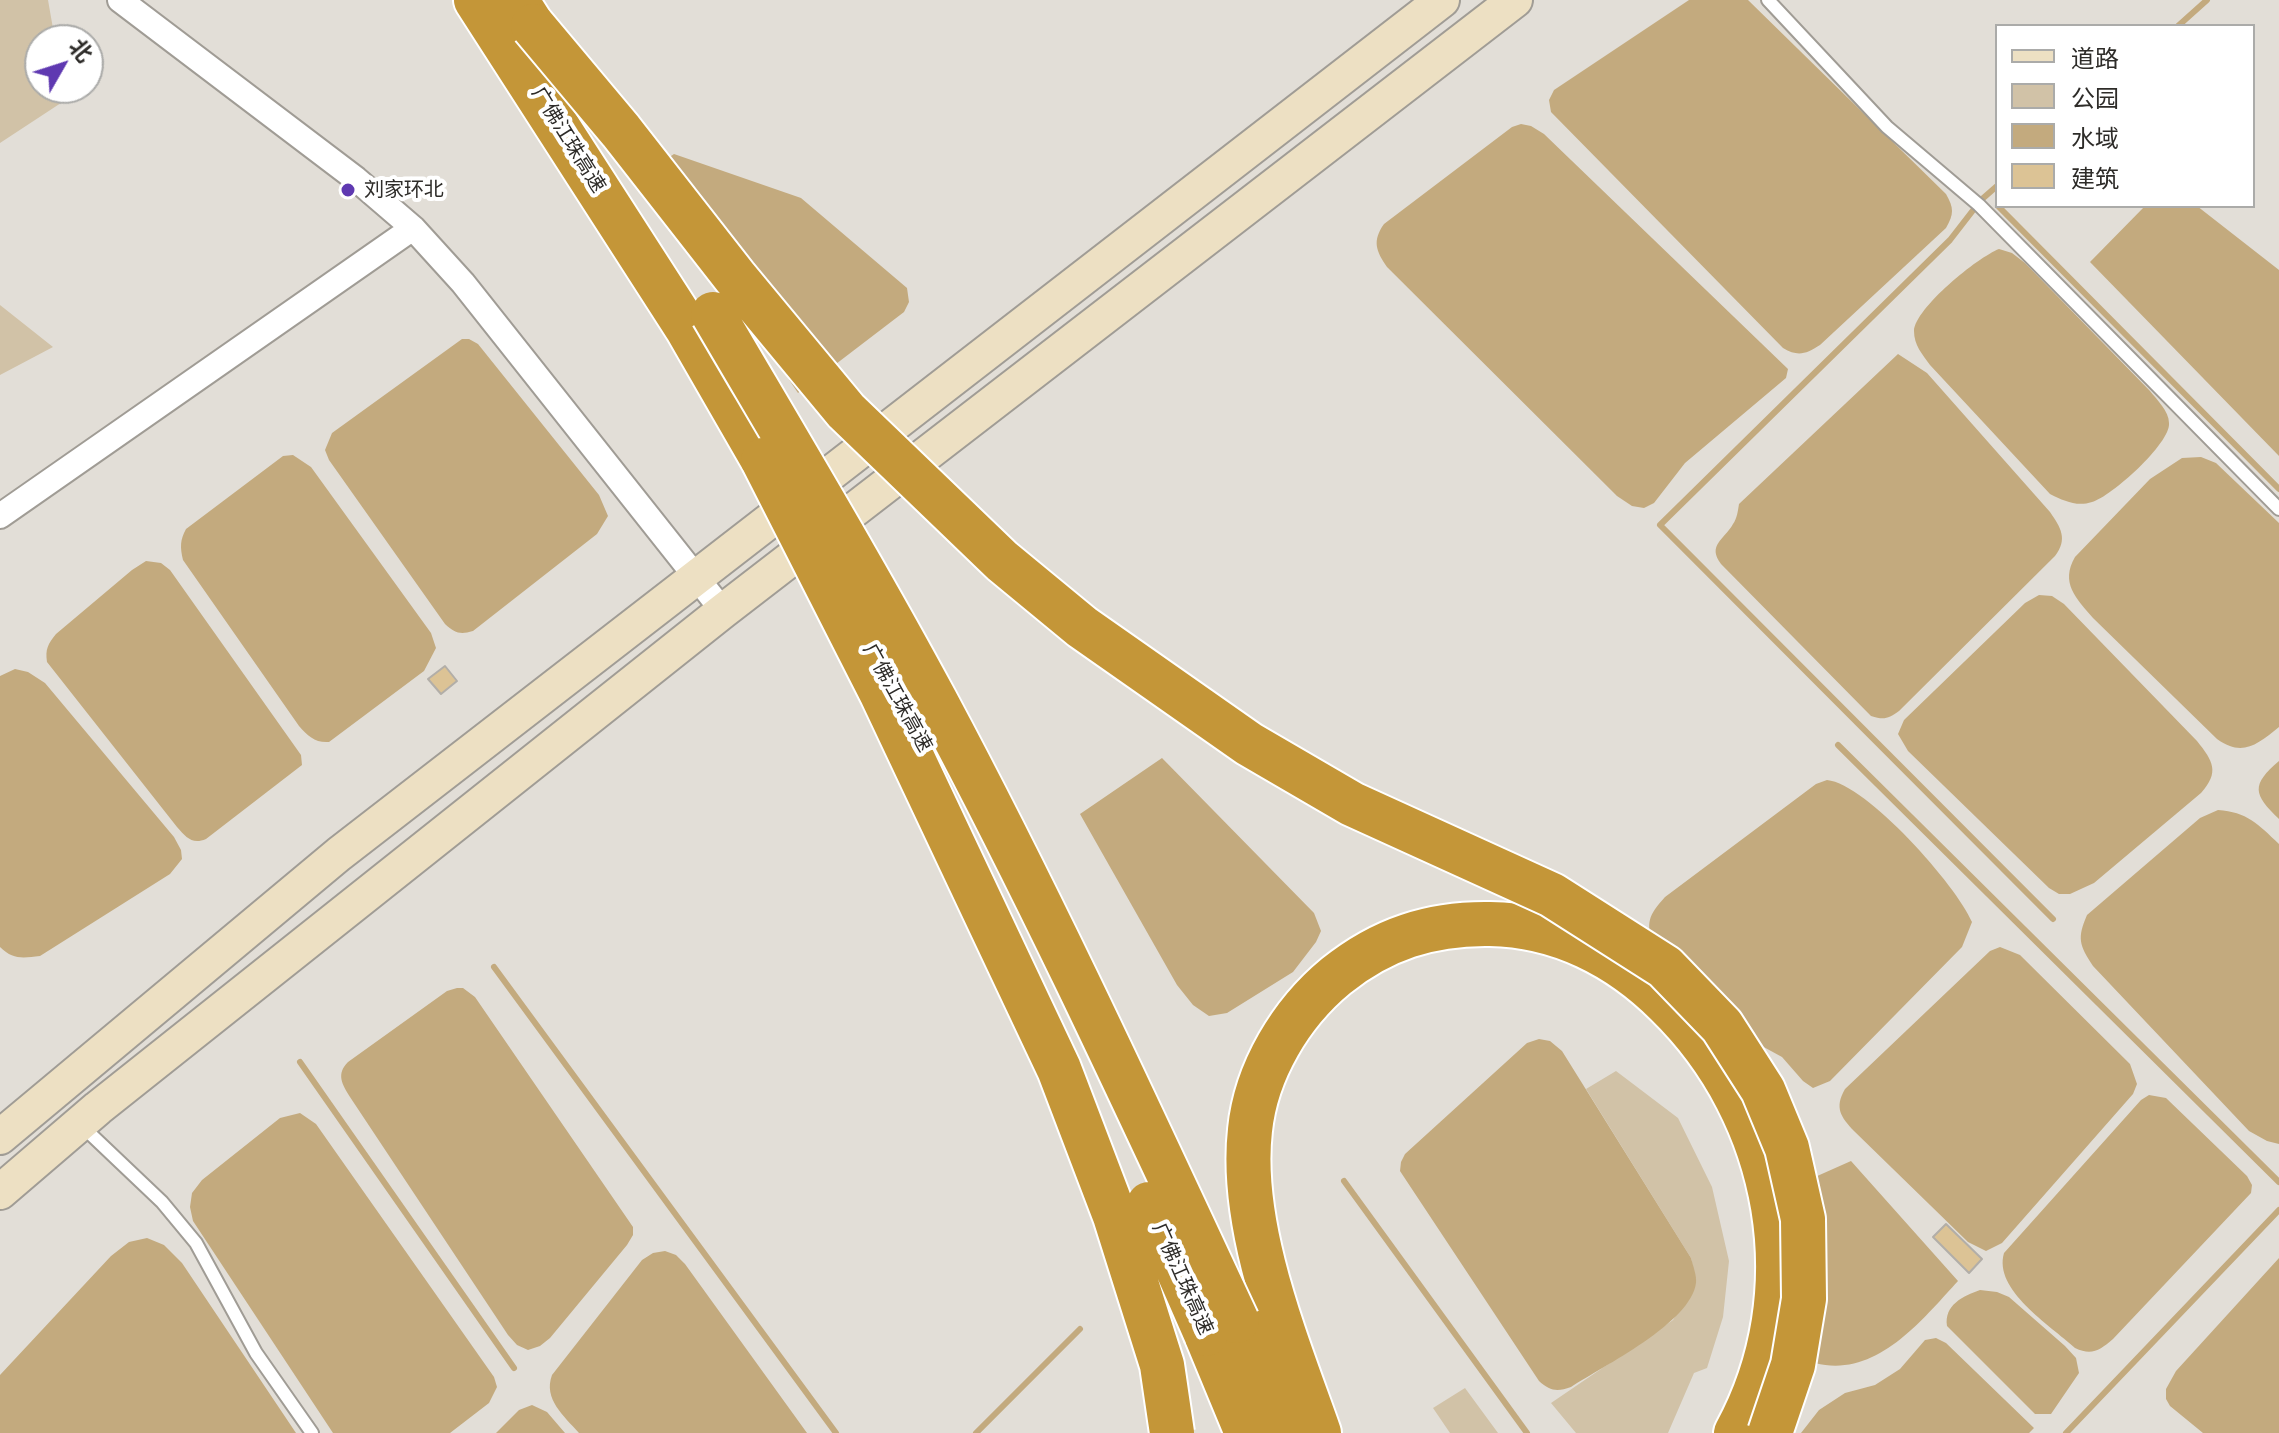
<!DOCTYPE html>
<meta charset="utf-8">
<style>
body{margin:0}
#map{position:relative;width:2279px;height:1433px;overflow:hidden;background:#e2ded7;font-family:Manrope,"Noto Sans SC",sans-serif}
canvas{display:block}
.legend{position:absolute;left:1995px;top:24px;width:260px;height:184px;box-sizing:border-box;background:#fff;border:2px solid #ababa9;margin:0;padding:10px 14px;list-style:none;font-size:24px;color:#2e2c29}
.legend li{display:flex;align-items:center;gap:16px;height:40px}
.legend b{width:40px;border:2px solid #ababa9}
.north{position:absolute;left:24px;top:24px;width:80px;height:80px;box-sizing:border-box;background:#fff;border:2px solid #ababa9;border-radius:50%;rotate:51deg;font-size:22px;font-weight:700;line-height:32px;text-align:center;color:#2e2c29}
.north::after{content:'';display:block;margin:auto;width:28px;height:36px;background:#5f39b1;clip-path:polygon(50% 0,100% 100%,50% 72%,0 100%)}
</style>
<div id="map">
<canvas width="2279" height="1433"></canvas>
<ul class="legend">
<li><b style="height:10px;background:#ede0c3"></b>道路</li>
<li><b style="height:22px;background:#d1c2a7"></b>公园</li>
<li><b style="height:22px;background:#c3aa7e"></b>水域</li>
<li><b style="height:22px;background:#dcc395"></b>建筑</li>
</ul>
<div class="north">北</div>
</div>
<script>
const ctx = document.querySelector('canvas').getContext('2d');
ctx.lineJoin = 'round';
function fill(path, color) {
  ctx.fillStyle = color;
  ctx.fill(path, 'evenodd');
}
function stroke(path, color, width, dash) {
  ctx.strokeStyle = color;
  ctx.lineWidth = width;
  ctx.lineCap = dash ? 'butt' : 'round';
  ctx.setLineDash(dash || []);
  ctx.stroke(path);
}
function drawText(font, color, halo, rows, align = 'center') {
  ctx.font = font + ' Manrope,"Noto Sans SC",sans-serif';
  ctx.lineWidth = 8;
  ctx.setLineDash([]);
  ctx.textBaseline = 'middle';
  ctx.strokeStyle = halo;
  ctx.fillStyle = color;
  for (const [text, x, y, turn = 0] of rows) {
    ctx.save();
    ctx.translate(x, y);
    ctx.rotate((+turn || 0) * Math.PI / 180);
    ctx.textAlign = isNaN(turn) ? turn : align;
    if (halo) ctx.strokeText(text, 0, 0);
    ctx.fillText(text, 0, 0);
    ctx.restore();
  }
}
fill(new Path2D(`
 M0,0H48L55,40H40V88H64L67,99L0,143Z
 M0,305L53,347L0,375Z
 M1616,1071L1678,1118L1712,1187L1729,1261L1723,1317L1707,1368L1694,1373L1668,1433H1576L1551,1403L1673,1320L1696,1282L1691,1258L1586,1089Z
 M1465,1388L1498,1433H1450L1433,1408Z`), '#d1c2a7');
fill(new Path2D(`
 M1689,0H1748L1946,194C1954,208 1954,214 1946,228L1820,345C1806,354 1798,357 1783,348L1551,112L1549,100L1554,90Z
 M1521,124L1531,126L1544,134L1788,369L1786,378L1685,463L1654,503L1644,508L1632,506L1617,496L1387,267C1376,251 1372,241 1384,224L1512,127Z
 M674,154L801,198L907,288L909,302L904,312L798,393L648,171Z
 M2145,206H2197L2279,270V456L2090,262Z
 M1999,249L2012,253L2025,263L2150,391C2157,400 2169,411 2169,423C2171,443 2111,497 2092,502C2077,507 2064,501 2050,494L1930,365C1922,354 1914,345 1914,331C1915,308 1978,257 1999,249Z
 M462,339H469L478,344L599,495L608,516L597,534L473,631C460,635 455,633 445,624L329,460L325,450L332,433Z
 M1898,354L1927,373L2050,512C2061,528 2068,539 2055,556L1899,711C1888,719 1884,720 1871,716L1721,564C1707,545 1724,540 1733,524C1737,519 1738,510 1739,504Z
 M293,455L311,467L431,633L436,648L424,671L329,742C315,743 308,736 299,726L183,560C180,547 180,540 186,529L283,456Z
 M2201,457L2216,463L2279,523V727C2257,745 2242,757 2217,739L2093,618C2076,598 2060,583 2075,557L2150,479L2182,458Z
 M146,561L161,563L170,570L301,755L302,765L206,839C192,845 186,837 177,827L47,662C45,649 48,644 56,634L132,570Z
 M2039,595L2052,596L2064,604L2197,741C2213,761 2220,772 2201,793L2094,883L2070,894H2059L2049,888L1908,751L1898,734L1904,720L2025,603Z
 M15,669L28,672L45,683L174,837L181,850L182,859L170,874L40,956C23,958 13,960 0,947V676Z
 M1162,758L1314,913L1321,931L1316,942L1293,972L1227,1013L1209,1016L1193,1005L1177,985L1080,814Z
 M2279,761V819C2253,794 2251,785 2279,761Z
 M1827,780C1867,784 1957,886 1972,922L1962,947L1830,1081L1813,1088L1803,1081L1782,1057L1738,1033L1653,946C1646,922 1648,916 1665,897L1816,784Z
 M2218,810C2247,812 2258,824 2279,844V1144L2267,1141L2249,1131L2093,966C2079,945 2077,938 2087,915L2200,818Z
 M2000,947L2020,955L2130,1064L2137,1084L2133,1094L2002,1243L1986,1251L1968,1242L1854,1131C1841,1117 1834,1108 1845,1089L1990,951Z
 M457,988H463L475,997L633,1227V1235L627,1245L550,1338L540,1346L528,1350L517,1345L508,1335L350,1097C342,1084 336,1074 348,1062L447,991Z
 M1539,1039L1550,1041L1562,1051L1691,1258C1693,1266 1697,1276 1696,1283C1691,1323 1603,1366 1571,1387C1557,1392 1550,1391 1539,1381L1400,1171L1401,1162L1405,1154L1527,1043Z
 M2149,1095L2166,1098L2247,1176L2252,1185L2251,1193L2113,1339C2100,1350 2092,1356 2075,1348C2050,1325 1993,1290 2004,1253L2141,1100Z
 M300,1113L316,1124L494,1377L497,1387L489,1403L450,1433H333L193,1221L190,1207L192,1193L202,1180L280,1118Z
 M1851,1161L1958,1281C1922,1320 1876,1379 1815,1363L1788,1189Z
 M147,1238L164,1245L182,1263L296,1433H0V1375L111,1256L129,1242Z
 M665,1251L676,1255L685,1264L807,1433H579C564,1416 543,1399 552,1375L642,1260L653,1253Z
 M2279,1258V1433H2203L2170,1406L2166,1399V1389L2176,1371Z
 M1980,1290L1997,1292L2009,1297L2065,1346L2076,1358L2079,1373L2051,1414H2035L1947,1326C1944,1305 1963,1296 1980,1290Z
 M1936,1338L1946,1343L2034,1428L2029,1433H1801L1819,1410L1845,1393L1875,1385L1900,1369L1925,1340Z
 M532,1405L547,1412L565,1433H496L519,1410Z`), '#c3aa7e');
stroke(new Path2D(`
 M2178,26L2207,0
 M1997,186L1981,200L1950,240L1660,525L2053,919
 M1998,206L2279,489
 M1838,745L2279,1182
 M494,967L836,1433
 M300,1062L514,1368
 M1344,1181L1527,1433
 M976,1433L1080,1329
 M2066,1433L2279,1210`), '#c3aa7e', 6);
const building = new Path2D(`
 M445,666L457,681L441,694L428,679Z
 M1946,1224L1982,1259L1969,1273L1933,1237Z`);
fill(building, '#dcc395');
stroke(building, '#b2aea8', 2);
const service = new Path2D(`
 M1768,0L1887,127L1979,205L2279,509
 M82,1126L162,1202L196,1243L256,1353L312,1433`);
const minor = new Path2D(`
 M120,0L356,179L413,228L463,283L723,611
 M0,516L413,228`);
const secondary = new Path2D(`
 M0,1137L339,854L1442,0
 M0,1192L98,1108L723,611L1515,0`);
const motorway = new Path2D(`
 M476,0L687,328L763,460
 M516,0L553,58
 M1237,1321L1283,1433
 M1206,1334L1247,1433
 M1319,1433C1287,1342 1239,1227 1250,1130C1256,1071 1291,1013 1336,976C1382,939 1431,923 1490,924C1558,925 1619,956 1667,1004C1781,1115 1813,1292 1736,1433`);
stroke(service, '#a09c95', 16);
stroke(minor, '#a09c95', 28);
stroke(secondary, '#a09c95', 38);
stroke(motorway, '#fff', 48);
stroke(service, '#fff', 12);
stroke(minor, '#fff', 24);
stroke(secondary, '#ede0c3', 34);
stroke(motorway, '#c49638', 44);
const motorwayBridge = new Path2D(`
 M533,26L621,131L735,277L846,411L1002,561L1082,627L1249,744L1352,804L1552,895L1665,967L1722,1026L1763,1090L1787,1148L1803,1219L1804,1299L1793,1365L1770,1433
 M713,314C788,442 865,570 936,702C1044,904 1140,1113 1237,1321
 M763,460L882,694L1059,1069L1115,1216L1162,1365L1172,1433
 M1149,1204L1206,1334`);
stroke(motorwayBridge, '#fff', 48, []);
stroke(motorwayBridge, '#c49638', 44);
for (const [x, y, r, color] of [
 [348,190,8,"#5f39b1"]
]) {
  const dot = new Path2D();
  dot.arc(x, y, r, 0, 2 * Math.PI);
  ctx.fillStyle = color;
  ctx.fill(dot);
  stroke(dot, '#fff', 3);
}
drawText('20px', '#2e2c29', '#fff', [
 ["广佛江珠高速",568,140,58],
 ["广佛江珠高速",897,698,61],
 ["广佛江珠高速",1182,1279,66]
]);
drawText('20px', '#2e2c29', '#fff', [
 ["刘家环北",364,190]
], 'left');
</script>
